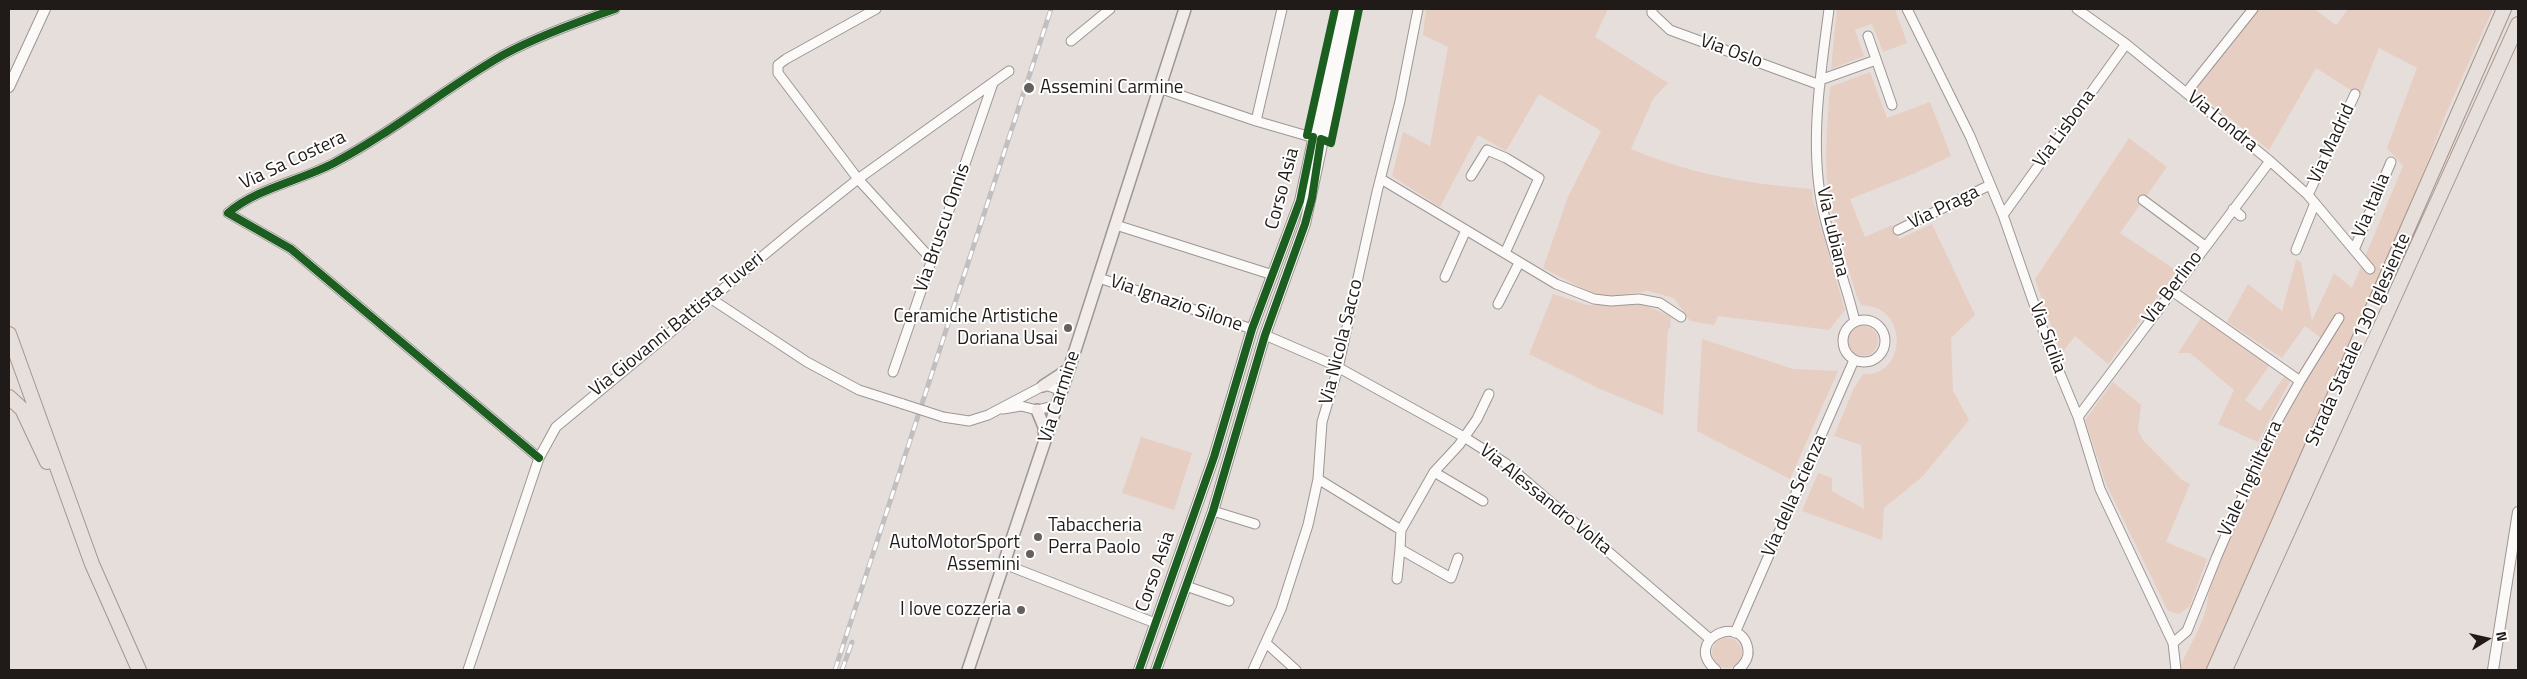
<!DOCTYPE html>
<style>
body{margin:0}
#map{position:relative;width:2527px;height:679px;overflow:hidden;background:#e6deda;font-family:"Titillium Web",sans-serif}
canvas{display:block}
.frame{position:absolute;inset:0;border:10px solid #201b19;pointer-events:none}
.north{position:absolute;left:2462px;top:614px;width:50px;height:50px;-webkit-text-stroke:4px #fff;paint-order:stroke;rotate:80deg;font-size:14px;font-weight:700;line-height:20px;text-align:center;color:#201b19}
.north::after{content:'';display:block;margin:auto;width:18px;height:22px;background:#201b19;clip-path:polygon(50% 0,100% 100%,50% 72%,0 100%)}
</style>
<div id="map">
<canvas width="2527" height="679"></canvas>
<div class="frame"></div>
<div class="north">N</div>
</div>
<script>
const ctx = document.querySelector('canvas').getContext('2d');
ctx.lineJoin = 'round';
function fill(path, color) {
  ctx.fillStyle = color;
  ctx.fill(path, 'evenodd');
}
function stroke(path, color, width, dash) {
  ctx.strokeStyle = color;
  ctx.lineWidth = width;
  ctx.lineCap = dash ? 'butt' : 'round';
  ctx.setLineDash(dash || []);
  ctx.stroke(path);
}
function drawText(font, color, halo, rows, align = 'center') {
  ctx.font = font + ' "Titillium Web",sans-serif';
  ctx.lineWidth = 4;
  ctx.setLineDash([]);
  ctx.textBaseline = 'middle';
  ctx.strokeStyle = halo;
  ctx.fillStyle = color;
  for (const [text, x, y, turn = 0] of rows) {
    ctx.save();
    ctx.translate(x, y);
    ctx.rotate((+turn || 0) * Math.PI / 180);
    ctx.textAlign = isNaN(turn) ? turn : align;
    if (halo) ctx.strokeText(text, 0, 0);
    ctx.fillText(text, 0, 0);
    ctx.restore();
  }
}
fill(new Path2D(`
 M1426,9H1608L1595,37L1668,83L1653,99L1631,149C1689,174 1749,184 1812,189L1813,200L1845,310L1829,330L1718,316L1714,325L1690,321L1674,298L1648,291L1607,297L1593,294L1543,268L1568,197L1601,131L1539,94L1506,151L1478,135L1440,207L1392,176L1403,132L1430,146L1448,47L1423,35Z
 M1837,9H1895L1907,43L1883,52L1872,24L1855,30L1864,56L1831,69Z
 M2258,9H2314L2336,25L2348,9H2493L2447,111L2409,210L2207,670H2179C2186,651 2205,623 2207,603C2211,570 2292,383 2317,365L2343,319L2337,314L2321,338L2305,326L2282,358L2227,322L2248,284L2282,311L2296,260L2301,262L2312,321L2334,273L2352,288L2403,166L2387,148L2417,68L2379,48L2360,96L2316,68L2269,150L2195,90Z
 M1870,72L1887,118L1930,102L1951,156L1913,174L1850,199L1865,237L1892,225L1899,239L1932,224L1975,315L1951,338L1953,391L1969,420L1922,477L1884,508L1882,540L1802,511L1818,473L1832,478V491L1864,509L1861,445L1834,436L1853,390L1863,374C1906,378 1911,306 1861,305L1856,294C1849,269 1839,243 1833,217C1822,175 1827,130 1830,87Z
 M2129,138L2167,167L2120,233L2177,271L2108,364L2075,336L2061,354L2035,279Z
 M1553,294L1587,305H1644L1671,316L1670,328L1668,329L1663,415L1598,388L1529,354Z
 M2201,318L2269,366L2245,400L2260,411L2284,377L2290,381L2258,442L2218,424L2234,390L2190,353H2178Z
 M1848 341a15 15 0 1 1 30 0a15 15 0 1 1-30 0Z
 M1702,339L1793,369L1838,371L1790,479L1697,431Z
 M2113,382L2141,405L2138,430L2143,440L2182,480L2190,484L2166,542L2207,559L2190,606L2179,614L2168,611L2106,484L2085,420Z
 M1141,437L1192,453L1174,510L1122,493Z
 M1712 653a15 15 0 1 1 30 0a15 15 0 1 1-30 0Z`), '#e7cec2');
const minor = new Path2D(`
 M876,9L786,59L778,65V73L858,179L932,260
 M1652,9V13L1670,30L1820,85
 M1829,9C1821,71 1810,138 1821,200C1828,241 1846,281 1855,322
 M1907,9L1970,136L2003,215L2049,347L2078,417L2100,489L2173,643L2176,670
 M2077,9L2126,44L2270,161L2308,195L2370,269
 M1868,36L1892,105
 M1071,41L1110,9
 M1820,80L1876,60
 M1159,88L1256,121L1318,139
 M2186,93L2253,9
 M1256,121L1282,9
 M1471,176L1487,150L1506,158L1539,178L1505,253
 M1381,179L1556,284L1594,299L1611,301L1639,299L1660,303L1681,317
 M2308,195L2355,94
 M2143,200L2205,246
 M2233,209L2241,216
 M2003,215L2126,44
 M1116,225L1273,275
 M1898,230L1990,185
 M2296,250L2315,203
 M2354,250L2391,162
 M1445,277L1466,230
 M1099,278L1252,329
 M2172,291L2300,381
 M710,298L807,362L859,390L903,404
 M1498,304L1519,263
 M1843 341a21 21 0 1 1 42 0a21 21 0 1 1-42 0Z
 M1265,335L1332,364L1464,437L1505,463L1710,639
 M893,372L993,83
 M1003,409L1021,406L1037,410L1057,405
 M943,417L969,421L988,415L1043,386H1049L1062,391
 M2078,417L2270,161
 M539,458L291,249L228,213C257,188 300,181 334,163C393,132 445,88 503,55C538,36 577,22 615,9
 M1434,472L1483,501
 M1318,479L1401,530
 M1213,511L1255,524
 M1458,558L1451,578L1400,549L1401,530L1434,472L1459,445L1477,419L1489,394
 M1004,564L1155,623
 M1397,579L1400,549
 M1186,586L1229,601
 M1735,633L1854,360
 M1266,643L1296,670
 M2173,643L2187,631L2217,556L2270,434L2300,381L2339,318
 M468,670L539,458L556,427L799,226L858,179L1009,71
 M1253,670L1281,609L1308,525L1318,479L1322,422L1338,368L1377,192L1400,101L1418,9
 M1716,670C1681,641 1743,611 1748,650C1749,659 1744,665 1738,670`);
const tertiary = new Path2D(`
 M9,87L45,9
 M1139,670L1214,457L1252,329L1300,201L1341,9
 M1156,670L1213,511L1265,335L1305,224L1351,9
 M2493,670L2518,512`);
const secondary = new Path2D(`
 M1043,386L1069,369
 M1037,410L1044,427L1045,440
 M968,670L1069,369L1185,9`);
const primary = new Path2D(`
 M9,334L92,564L139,670
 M9,397L22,409L47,462
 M2214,670L2504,9
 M2225,670L2518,24`);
stroke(minor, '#9c9694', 11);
stroke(tertiary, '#9c9694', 12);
stroke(secondary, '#9c9694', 14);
stroke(primary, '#a5958c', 16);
stroke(minor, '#fbfaf9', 9);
stroke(tertiary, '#fbfaf9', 10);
stroke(secondary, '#f1ecea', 11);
stroke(primary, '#e7dfdb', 14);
const rail = new Path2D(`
 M835,670L1051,9
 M842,670L852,642`);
stroke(rail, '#c1bfbf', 5);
stroke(rail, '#fff', 3, [9]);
const minorBridge = new Path2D(`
 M903,404L943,417`);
stroke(minorBridge, '#9c9694', 11, []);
stroke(minorBridge, '#fbfaf9', 9);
stroke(new Path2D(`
 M1307,135L1335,9
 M539,458L291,249L228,213C257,188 300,181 334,163C393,132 445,88 503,55C538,36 577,22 615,9
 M1139,670L1214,457L1252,329L1300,201L1313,137
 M1156,670L1213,511L1265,335L1305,224L1312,198L1321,139L1331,143L1359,9`), '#1b5e20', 8);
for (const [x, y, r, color] of [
 [1029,88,6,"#655f5d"],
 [1068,328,5,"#655f5d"],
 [1038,537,5,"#655f5d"],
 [1030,554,5,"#655f5d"],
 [1021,610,5,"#655f5d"]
]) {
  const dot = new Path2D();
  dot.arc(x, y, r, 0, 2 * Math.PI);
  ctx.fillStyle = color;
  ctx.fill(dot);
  stroke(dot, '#fff', 2);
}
drawText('19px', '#201b19', '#fff', [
 ["Via Oslo",1731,52,20],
 ["Via Londra",2222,122,39],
 ["Via Lisbona",2065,129,-54],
 ["Via Madrid",2332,144,-65],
 ["Via Sa Costera",293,161,-25],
 ["Corso Asia",1283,189,-75],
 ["Via Italia",2372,206,-67],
 ["Via Praga",1944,208,-26],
 ["Via Bruscu Onnis",943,228,-71],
 ["Via Lubiana",1832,232,77],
 ["Via Berlino",2173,288,-53],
 ["Via Ignazio Silone",1176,304,19],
 ["Via Giovanni Battista Tuveri",677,325,-39],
 ["Via Sicilia",2047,338,70],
 ["Strada Statale 130 Iglesiente",2359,340,-66],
 ["Via Nicola Sacco",1342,342,-76],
 ["Via Carmine",1060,397,-72],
 ["Viale Inghilterra",2251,479,-65],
 ["Via della Scienza",1795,496,-66],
 ["Via Alessandro Volta",1545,500,39],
 ["Corso Asia",1156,572,-71]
]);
drawText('19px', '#201b19', '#fff', [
 ["Assemini Carmine",1040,88,"left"],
 ["Ceramiche Artistiche",1058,317],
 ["Doriana Usai",1058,339],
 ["Tabaccheria",1048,526,"left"],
 ["Perra Paolo",1048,548,"left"],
 ["AutoMotorSport",1020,543],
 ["Assemini",1020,565],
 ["I love cozzeria",1011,610]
], 'right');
</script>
